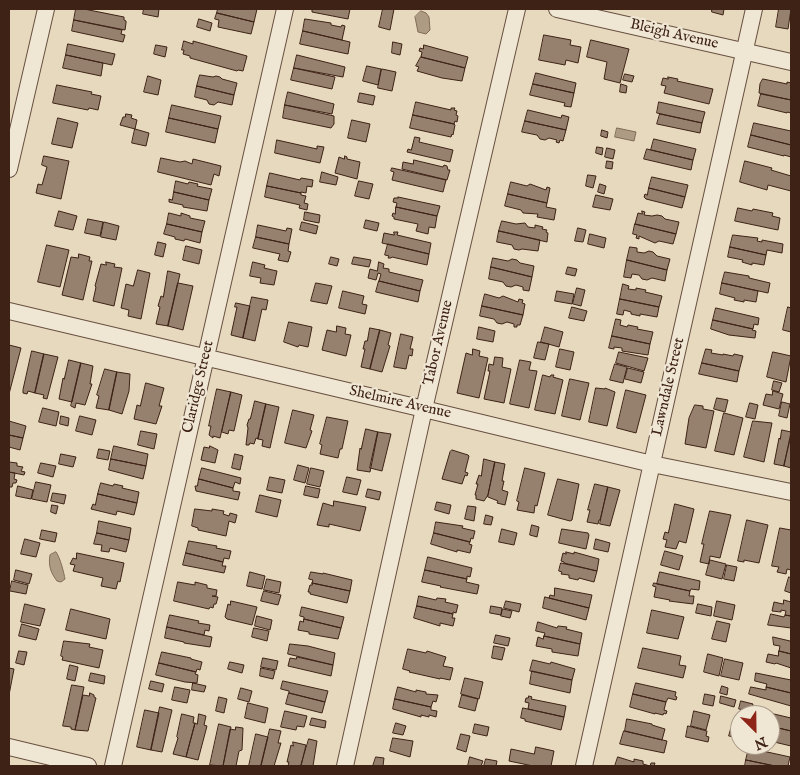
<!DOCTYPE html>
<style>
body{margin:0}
#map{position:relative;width:800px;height:775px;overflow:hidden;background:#e6d9bd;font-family:"IM FELL English",serif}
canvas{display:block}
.frame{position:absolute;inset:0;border:10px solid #3e2216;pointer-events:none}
.north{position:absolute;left:730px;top:705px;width:50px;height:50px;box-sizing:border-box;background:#efe6d4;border:1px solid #a89888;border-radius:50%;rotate:157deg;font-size:14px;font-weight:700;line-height:20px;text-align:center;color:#3e2216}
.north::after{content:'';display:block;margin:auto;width:18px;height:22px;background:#8f2418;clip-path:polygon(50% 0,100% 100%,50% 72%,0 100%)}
</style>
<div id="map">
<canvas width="800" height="775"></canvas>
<div class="frame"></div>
<div class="north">N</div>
</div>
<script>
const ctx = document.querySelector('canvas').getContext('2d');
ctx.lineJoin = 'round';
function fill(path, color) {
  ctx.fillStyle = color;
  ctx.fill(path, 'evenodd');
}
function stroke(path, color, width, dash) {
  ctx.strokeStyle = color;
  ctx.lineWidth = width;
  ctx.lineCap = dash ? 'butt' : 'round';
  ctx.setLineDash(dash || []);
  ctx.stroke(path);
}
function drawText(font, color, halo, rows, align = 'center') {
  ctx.font = font + ' "IM FELL English",serif';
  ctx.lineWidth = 4.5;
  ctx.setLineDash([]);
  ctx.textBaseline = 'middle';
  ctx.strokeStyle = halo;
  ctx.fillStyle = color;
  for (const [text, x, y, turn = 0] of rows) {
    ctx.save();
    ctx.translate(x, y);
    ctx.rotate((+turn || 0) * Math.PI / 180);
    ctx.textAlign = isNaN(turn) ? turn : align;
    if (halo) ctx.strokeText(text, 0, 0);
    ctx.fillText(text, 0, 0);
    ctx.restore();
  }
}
const water = new Path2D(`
 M421,11L426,13L429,17L430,30L426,34L418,32L415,17Z
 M617,128L636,132L634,141L615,137Z
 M56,552C60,557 64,573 65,579L61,582L57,581C51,573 48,566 50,555Z`);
fill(water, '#ad9b84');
stroke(water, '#816b58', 1);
const building = new Path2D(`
 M76,9H84L124,17V20L126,21V23L125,30L74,20Z
 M144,9H159L158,17L143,14Z
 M218,9H257L254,22L217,13Z
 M310,9H350L348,19L312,12V9Z
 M383,9H394L390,30L379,27Z
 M712,9H724L723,15L712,12Z
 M779,9H791L788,29L776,27Z
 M217,13L254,22L251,34L218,27L219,20L215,19Z
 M199,19L212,23L210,31L197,27Z
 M305,19L331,23V25L341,27L342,25L345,26L342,40L303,31Z
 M74,20L122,30L121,34L125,35L123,42L72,31Z
 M303,31L350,42L348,54L300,44Z
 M544,35L571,40L570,45L581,47L578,63L566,60L565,65L539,60Z
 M591,40L629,49L620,83L604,79L607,62L587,57Z
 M184,41L193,44V41L247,56L243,71L238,70L237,71L190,58V56L183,54L184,50H182Z
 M393,42L402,44L400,55L392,53Z
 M68,44L115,54L112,65L66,55Z
 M156,45L167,47L165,57L154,54Z
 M424,45L468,57L465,68L421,57L422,52L419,51L420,48L423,49Z
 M66,55L103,63L101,76L63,68Z
 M297,55L345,67L343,77L294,68Z
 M421,57L465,68L462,81L442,78L417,71L419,67L416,66Z
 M367,66L381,69L378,85L363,81Z
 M294,68L335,77L332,89L291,80Z
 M382,69L396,72L392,91L378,88Z
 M536,73L576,83L574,93L533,84Z
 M625,74L634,76L632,82L623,80Z
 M200,75L213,77L216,76L220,77L222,79L237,83L234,95L197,86Z
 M148,76L161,80L158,95L144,92Z
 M668,77L678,79L677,81L713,89L709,104L664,93L666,86L661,85L663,78L668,79Z
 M763,79L787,84V82L791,83V100L759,93L760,84Z
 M533,84L574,93L571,107L564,106L565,103L530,95Z
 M621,84L627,86L626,93L620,92Z
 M57,85L92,92L91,94L101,96L98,110L89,108L88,110L53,103Z
 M197,86L234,95L232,105L218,102L214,105L209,104L207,100L195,97Z
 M288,92L334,104L332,114L285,105Z
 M360,93L375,96L373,105L358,102Z
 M761,94L791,100V113L787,112V113L758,106Z
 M416,102L451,110V108H455L454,110L457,111L456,115L458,116L457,122L455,121L454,124L413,115Z
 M659,102L705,112L702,123L657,113Z
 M172,105L221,116L218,129L169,118Z
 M285,105L334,116V124L331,128L283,118Z
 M528,110L561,118L562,115L569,117L566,130L525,121Z
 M126,114L132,115L131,118L137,120L135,129L120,125L123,117H125Z
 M660,114L702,123L700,133L657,124Z
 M413,115L454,124L455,125L453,135L452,134L451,137L410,128Z
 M58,118L78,123L72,148L52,144Z
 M169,118L218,129L215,143L166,132Z
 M352,120L370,124L366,142L348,138Z
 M525,121L566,130L563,141L560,140L559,143L556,142L557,140L549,138L545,140L540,139L537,135L522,132Z
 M754,123L791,131V145L751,135Z
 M135,129L149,133L146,146L132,143Z
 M602,130L608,132L607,138L601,136Z
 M751,135L791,145V157L784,155V156L748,147Z
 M415,137L420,138L419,142L453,150L450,162L407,152L408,149L411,150Z
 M654,139L696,149L693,160L651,150Z
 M277,140L317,149V146L324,147L320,163L275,153Z
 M597,147L603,148L602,155L596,153Z
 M607,148L615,150L613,159L605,157Z
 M647,149L693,160L691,170L644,159Z
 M44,156L69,161L61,199L36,193L38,184L42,185L47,167L42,165Z
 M345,156L347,157V159L360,162L357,179L335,173L339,157L344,159Z
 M161,158L180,162L185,161L192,164L193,159L221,166L219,176L214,174L211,185L158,172Z
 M414,160L443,167L444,165L447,166L448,170H450L447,180L402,169L403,162L413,164Z
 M607,161L613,162L612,169L606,168Z
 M745,161L772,168L771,170L791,176V191L768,185L767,190L740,182Z
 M392,168L446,180L443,192L392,180L394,172L391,171Z
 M322,172L338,177L336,185L320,182Z
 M270,173L300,180L301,178L313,180L312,187L307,186L306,193L301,192V193L267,186Z
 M588,175L596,176L593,188L586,186Z
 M652,177L688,185L685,197L649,188Z
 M176,181L188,184L189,182L198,184L197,186L212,189L209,200L174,192Z
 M359,181L373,184L369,199L355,196Z
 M511,182L527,186L530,184L546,190L547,187L550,188L547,203L508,194Z
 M600,184L606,186L604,194L598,192Z
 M267,186L301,193V195L306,196L304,203L308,204L307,210L299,208L300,205L265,197Z
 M649,188L685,197L682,208L646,199L644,197L645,194L647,195Z
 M174,192L209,200L207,211L183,207V205L169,202V199L172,200Z
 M508,194L547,203L546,207L556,209L554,220L537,217L538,214L523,213L521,210L505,206Z
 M596,195L613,199L610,210L593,207Z
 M398,197L440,206L437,216L396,207L397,203L393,202L394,198H398Z
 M396,207L437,216L435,228L429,227L428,234L416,231L418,224L394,219V217L392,216L393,213L395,214Z
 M738,208L752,211L753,209L773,213L772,216L780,218L778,230L735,221Z
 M59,211L77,216L73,230L55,226Z
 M642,211L645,212L644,215L652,216L657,215L662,216L665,219L679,222L676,234L635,224L638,213L642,214Z
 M305,212L320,215L319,223L304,220Z
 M169,213L181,216V213L190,216V218L205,221L202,232L167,224Z
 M88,219L103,222L100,236L85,233Z
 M366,220L379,223L377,231L364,228Z
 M502,221L516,224L525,223L528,227L535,228V225L543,227L542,229L547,230L546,232L548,233L547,242L499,231Z
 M104,222L119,226L116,240L101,237Z
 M302,222L318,226L316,234L300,230Z
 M167,224L202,232L200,243L185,239L184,241L175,239V237L164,234Z
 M635,224L676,234L673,244L659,241L655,243L639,236V239L636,238L637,235L633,234Z
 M258,225L286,231L287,228L292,229L289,244L256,237Z
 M578,228L586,230L583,242L575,241Z
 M499,231L540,240L538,251L522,249L519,250L514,249L512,245L497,242Z
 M394,232H398L397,235L431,243L429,254L382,243L384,233L394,235Z
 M590,234L606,238L604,248L588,244Z
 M733,235L758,238L757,241L762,242V240L783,244L782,253L767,250L766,255L730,247Z
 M256,237L289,244L288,251L291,252L288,262L278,260L280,254L253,248Z
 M158,242L166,244L163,257L155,255Z
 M388,244L429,254L427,265L392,257L391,258H388L389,256L385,255Z
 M47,245L69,250L60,287L38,282Z
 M186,246L202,250L199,264L183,260Z
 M630,247L637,248V252L644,253L649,251L653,252L657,256L670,259L667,270L627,260Z
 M730,247L766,255L764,265L752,263V265L742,262L743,260L728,257Z
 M79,254L90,257L89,261H92L83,300L62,295L71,257L78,258Z
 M331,257L339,259L337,266L329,264Z
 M354,257L371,260L369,267L352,264Z
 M493,258L508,261L512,259L517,260L520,263L534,266L532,277L491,267Z
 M627,260L667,270L665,281L652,278L647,280L642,279L639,275L632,274L631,278L624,277Z
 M106,262L115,264L114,267L122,268L114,306L93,301L96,287L95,286L101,264L106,265Z
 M253,262L265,265L264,268L277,271L274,285L260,283L261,278L250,276Z
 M379,262L384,264L383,268L389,269V272L423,280L420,291L379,281L381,274L378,273L376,280L368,278L370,269L377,271Z
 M491,267L532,277L529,291L523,290V287L516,285L511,287L506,286L503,282L489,279Z
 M568,267L577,269L575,276L566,274Z
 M138,270L150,273L141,319L128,316L129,310L121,308L126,284L133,286Z
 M168,271L180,274L168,326L156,324L160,307L158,306L161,296L163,297Z
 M725,272L749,276V278L770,283L768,293L722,283Z
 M379,281L420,291L418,302L376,292Z
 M178,283L193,286L183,330L168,326Z
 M316,283L332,286L327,304L311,301Z
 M722,283L758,291L756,302L744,300V302L734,300L735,298L720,294Z
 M623,284L629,286L628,289L636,290V288L646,290L645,292L662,296L659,307L620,299Z
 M577,288L585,290L581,306L573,304Z
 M343,291L364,296L362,304L367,305L365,314L339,308Z
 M557,291L574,294L572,304L555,301Z
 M485,294L499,298L503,296L518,302L519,299L523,300L522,303L525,304L523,315L482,306Z
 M252,297L268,300L266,310L262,309L255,341L243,338Z
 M620,299L659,307L657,317L640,314V316L631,314V312L624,310L623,315L617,314Z
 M236,303L250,306L243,338L231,335L237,307H235Z
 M482,306L523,315L520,325H517V327H514V324L507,322L502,324L497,323L494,319L480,316Z
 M572,307L587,311L584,321L569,318Z
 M788,307L791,308V332L783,330Z
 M716,308L759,318L758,325L754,324L753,329L713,320Z
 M616,319L621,320L620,325L627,327L628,325L638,327L637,329L653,332L650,344L612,336Z
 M713,320L753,329L752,330L756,331L755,338L729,335L711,329Z
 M289,322L312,327L308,347L299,345L298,347L284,342Z
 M337,326L346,328L345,334L351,335L346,356L322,350L327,330L336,332Z
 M479,327L495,331L493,342L477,339Z
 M545,327L563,332L559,347L541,342Z
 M370,328L380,330L370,369L361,367L365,349H363L365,341H367Z
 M380,330L391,333L388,345L390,346L382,372L370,369Z
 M401,334L413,337L410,349H413L412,356L409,355L406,369L394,367Z
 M612,336L650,344L648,355L622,351V348L614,347V349L609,348Z
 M538,342L549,344L545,360L534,358Z
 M9,345L21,348L9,394Z
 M473,349L480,351L479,356L488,358L479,398L457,393L466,353L472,355Z
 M560,349L574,352L570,370L556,367Z
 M706,349L712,350L711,353L723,355V354L733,356L734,354L743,356L739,371L702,363Z
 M32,351L44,354L35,393L28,391L27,394L23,393V390Z
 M619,352L648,358L644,371L616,363Z
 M773,352L791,356L786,382L767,377Z
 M44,354L58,357L47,399L43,398L44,395L35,393Z
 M495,357L503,358L502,367L511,369L504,403L484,399L490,371H488L489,364L493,365Z
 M69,360L81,363L72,402L59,399L63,378L64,379Z
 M520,360L531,362L529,370L537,371L529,408L510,404Z
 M81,363L93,366L90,384H92L85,405L76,403L75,408L71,406Z
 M702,363L739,371L737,382L699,374Z
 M615,364L627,367L623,383L610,380Z
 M628,368L644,372L641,383L625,379Z
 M105,369L117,372L109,410L96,408L99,396L97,395Z
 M117,372L130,374L129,391L122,414L109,410Z
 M543,375L550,377L551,375H554L553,377L563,380L555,414L535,410Z
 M570,379L589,383L580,420L562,416Z
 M774,381L782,383L779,392L772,390Z
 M146,383L164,388L159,406H162L156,424L134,419L137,405L140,406Z
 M596,388L605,389V388L615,392L607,426L589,422Z
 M217,389L231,392L220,438L213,436V438L209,435L211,426H209Z
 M626,390L646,395L636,433L617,428Z
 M773,391L783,394L779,409L763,405L766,394L772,395Z
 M231,392L242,395L234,431L229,430L228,434L222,432Z
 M717,398L728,400L725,412L714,409Z
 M255,401L266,404L258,439L256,438L254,444L250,443L249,445H246L248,428L247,425L249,419H250Z
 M782,402L790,404L787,418L779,416Z
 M750,403L758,405L755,419L746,417Z
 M266,404L279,407L270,448L262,446L263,440L258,439Z
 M695,405L703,406V409L714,411L706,448L685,444L689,418Z
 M43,408L59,412L56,426L39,422Z
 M293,410L314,415L310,430L312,431L306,448L285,443Z
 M724,413L743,418L734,455L715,451Z
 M61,416L69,418L68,426L60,424Z
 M80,416L96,420L92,435L76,431Z
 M327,417L348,421L342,449H340L338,458L320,454L322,445L320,444Z
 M9,421L26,426L23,438L9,435Z
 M753,421L772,423L764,462L744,457Z
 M366,429L378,432L370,472L357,470L360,448L361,449Z
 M782,430L791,432L784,466L774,464L779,438L780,439Z
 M141,431L157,434L154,449L138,445Z
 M378,432L391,434L382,471L370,468Z
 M9,435L23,438L20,450L9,447Z
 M791,436V468L784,466Z
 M114,446L148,454L146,466L111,459Z
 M210,446L218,450L215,463L201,460L204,447L209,448Z
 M99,449L110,451L108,460L97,458Z
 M452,450L468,455L469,456L465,472L468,473L467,476L465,475L462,484L442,479L450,452Z
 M61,454L76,457L73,467L59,464Z
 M235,454L243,456L240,470L232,468Z
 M111,459L146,466L143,479L109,470Z
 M484,459L495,462L488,495L484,501L476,499V495H475L478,484H476L479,475L481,476Z
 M9,462L17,463V466L23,467L21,471L25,472L24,475L9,472Z
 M495,462L505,464L502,481H504L502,490L508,492L505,505L497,503L498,501L488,497Z
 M41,463L56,466L53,477L38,473Z
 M298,465L309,468L305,483L294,480Z
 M202,468L241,478L240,484L235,482L233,488L199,479Z
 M311,468L324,471L320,487L307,484Z
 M525,468L545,473L537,506L535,505L534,513L517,510L519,502L517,501Z
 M9,472L15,473L14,479L17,480L16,483H13L12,487H9Z
 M270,477L285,480L282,493L267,490Z
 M347,477L361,480L357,495L343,492Z
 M199,479L233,488V491L240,492L238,500L196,491L195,486H197Z
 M558,479L579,484L572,520L570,521L548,515Z
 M36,482L51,485L47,502L32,499Z
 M101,483L113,486L114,484L123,486L122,488L139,492L137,503L98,494Z
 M595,484L608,487L600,520H599L598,524L587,522L590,510H588Z
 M18,486L33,490L31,499L16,496Z
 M306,486L320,489L318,498L304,495Z
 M608,487L620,490L610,526L600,524Z
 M368,489L381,492L379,500L366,497Z
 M53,493L66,495L64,504L51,501Z
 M98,494L137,503L134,515L117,511L116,515L91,509L93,504L95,505Z
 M260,495L281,500L277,517L256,512Z
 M334,501L366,507L360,531L329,524V527L317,525L323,503L333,506Z
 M437,502L451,505L449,514L435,510Z
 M675,504L694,509L686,543L679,541L676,549L665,547L667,540L663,539L665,532L668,533Z
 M52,505L58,506L56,514L51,512Z
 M468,506L476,507L474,521L465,519Z
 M195,509L212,511V509L224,511L223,514L229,516L230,513L237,515L235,523L229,521L226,536L198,530V528L192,526Z
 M710,511L731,515L720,558L710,556L709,564L700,562L704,544H702Z
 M486,515L493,517L491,525L484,524Z
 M747,520L768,525L759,563L744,560V562L738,561Z
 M99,521L131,528L129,540L97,533Z
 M436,522L463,526L462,528L475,531L473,539L471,538L470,542L434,533Z
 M532,525L539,527L537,537L530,535Z
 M780,528L791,530V570L787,569L786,574L777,572L779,567L772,566Z
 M502,529L517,533L514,545L499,542Z
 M562,529L588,533L589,535L586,549L559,543Z
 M42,530L57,533L55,542L40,539Z
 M97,533L129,540L126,552L110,548L109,552L101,551L102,545L94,544Z
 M434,533L470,542L469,544L472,545L470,553L457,550V552L431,544Z
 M25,539L40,543L36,557L21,554Z
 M596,539L610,543L608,552L594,549Z
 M189,541L217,546L216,548L231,551L229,559L224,558L223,562L186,553Z
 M665,551L683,556L679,570L661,565Z
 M566,552L574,554V552L599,559L597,571L564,563V562L561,561L563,553L566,554Z
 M77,553L124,563L120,582L118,581L116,589L101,586L103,578L73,571L75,565L70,564L73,558L76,559Z
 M186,553L223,562L222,566H226L224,573L183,565Z
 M428,557L472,568L470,577L467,576V579L425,570Z
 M710,560L726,564L722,579L706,575Z
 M561,563L597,571L594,582L579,578L578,580L569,578V575L561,574L562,572L559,571Z
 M727,565L737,567L734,581L724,579Z
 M16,570L32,574L29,584L14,580Z
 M425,570L467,579L466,582L479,585L477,594L440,587L441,586L422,582Z
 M250,572L265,576L262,589L247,586Z
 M311,572L323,574V573L352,580L350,591L312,583L313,580L309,579Z
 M660,572L700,581L699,590L691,589L690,591L657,584Z
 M789,577L791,578V593L785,591Z
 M267,579L281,582L279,593L264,590Z
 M12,581L28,585L26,594L10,591Z
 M178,582L195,585V582L207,585V588L217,590L216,596H212L218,597L216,604H214L213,608L210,607L209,609L174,601Z
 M312,583L350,591L347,603L310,594V592H308L310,585H312Z
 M654,583L690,591L689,596H694L693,604L669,601L670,600L654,597L656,587L653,586Z
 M555,588L592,595L589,608L549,598L550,595L554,596Z
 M264,591L281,595L278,605L261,601Z
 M419,596L436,600L437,598L446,599L445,602L458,605L456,613L453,612V614L417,606Z
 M545,597L589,608L586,620L543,608Z
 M784,600L791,602V616L785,615L786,611L781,610V612L772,611L774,602L783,604Z
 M231,601L257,607L252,625L227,619L225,617L228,604L230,605Z
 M506,601L521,604L519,612L504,608Z
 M717,601L735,605L732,620L714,616Z
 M25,604L45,609L40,626L21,622Z
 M698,604L712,607L711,616L696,613Z
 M417,606L453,614L452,618H455L453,626L440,623V626L414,618Z
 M491,606L502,608L501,615L490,613Z
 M302,607L344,617L341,628L304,619V617L300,616Z
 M71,609L110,619L106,639L66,630Z
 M503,609L512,611L510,618L501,616Z
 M652,610L684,617L678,639L647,633Z
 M771,614L784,617L785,615L791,616V628L768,625Z
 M170,615L199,621L198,623L210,625L209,631L205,630L204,635L167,627Z
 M257,616L272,620L270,630L255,626Z
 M304,619L341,628L338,639L309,634V632L298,630L300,621L303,622Z
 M717,621L730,624L726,642L712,639Z
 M538,622L557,628L558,626L567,627L566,629L582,633L580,644L544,636L545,633L536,631Z
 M22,624L39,629L36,640L19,636Z
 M167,627L212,637L210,647L184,643V642L165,638Z
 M254,628L269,631L267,641L252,637Z
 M496,635L510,638L508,646L494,643Z
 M544,636L580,644L578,656L552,652V649L536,646L538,637L543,639Z
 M773,637L790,641L791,640V654L779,651L780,646L774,645Z
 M64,641L90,644L89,647L103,650L99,668L62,660L63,657L61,656Z
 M290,644L308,646L335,653L333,665L288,654Z
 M494,646L505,648L502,660L492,658Z
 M643,648L681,656L679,665L686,666L683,678L638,668Z
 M408,649L426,653L427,651L446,657L443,666L453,668L450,680L440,678V679L409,672L410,671L403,669Z
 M19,651L27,652L24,665L16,663Z
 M779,651L791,654V668L776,663L775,664L766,662L768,654L778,656Z
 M162,652L191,658V659L202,662L200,670L197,669L196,672L159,663Z
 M708,654L723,658L719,676L704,672Z
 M297,657L333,665L331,676L288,666L290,658L296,659Z
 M263,658L278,661L276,670L261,667Z
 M725,659L743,663L739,680L721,676Z
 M533,660L550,664L551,662L575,669L572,680L530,671Z
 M230,662L244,665L242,673L228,669Z
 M159,663L196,672L195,674L198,675L197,683L185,682L156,675Z
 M70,665L78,667L75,681L67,679Z
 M9,668L14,669L9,695Z
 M261,668L275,671L273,679L260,676Z
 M532,671L572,680L570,693L530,684Z
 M91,673L105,676L104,684L89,681Z
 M756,673L791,680V693L766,687L767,684L755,681Z
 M465,678L483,682L479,699L461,694Z
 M151,681L164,684L162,692L149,689Z
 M283,681L328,691L325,702L289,693V691L281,689Z
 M193,683L206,686L204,692L192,690Z
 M636,683L676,692L675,696L677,697L676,700L668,698L666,702L633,694Z
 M72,685L84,687L75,730L71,729V727L63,726Z
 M722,686L728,688L727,695L720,693Z
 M175,687L190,690L187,703L172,700Z
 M398,687L416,692V690L426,692V694L438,695L436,702L433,701L431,707L395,699Z
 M751,687L766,690V687L791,693V706L749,694Z
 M241,688L252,691L249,702L238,699Z
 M90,693L94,695V697L96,698L88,731L75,730L83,695L89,696Z
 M289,693L325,702L322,713L286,704Z
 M633,694L666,702L664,710L667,711L666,714L664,713L663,715L655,713V714L630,707Z
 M705,694L715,696L713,706L703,704Z
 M462,695L478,699L475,711L459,707Z
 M529,696L532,697L531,699L566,706L564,717L528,709L529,703L525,702L526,698H528Z
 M721,696L736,700L734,707L720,703Z
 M219,697L227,699L224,713L216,711Z
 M395,699L431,707V710L437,711L436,717L429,715V717L421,715V717L393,709Z
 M741,701L753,704L751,711L739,709Z
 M248,703L268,708L265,723L245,718Z
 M160,707L172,710L162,752L151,750Z
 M523,708L564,717L561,730L525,721V719L521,718Z
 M145,710L159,713L151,750L137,747Z
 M285,711L307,716L304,727L297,726L296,730L281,727Z
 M694,711L710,715L706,730L691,726Z
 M761,711L791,718V731L770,726V715H749L750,712L761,714Z
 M182,714L194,717L193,723H195L186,757L173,754L178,738L177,737Z
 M199,714L206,716L204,725L207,726L198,760L186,757L195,723L197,724Z
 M312,718L326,721L325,728L310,725Z
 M627,719L652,724V725L665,729L662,740L625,731Z
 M396,723L406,726L403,735L393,733Z
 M219,724L231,727L223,766L210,765Z
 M475,724L489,727L487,736L473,733Z
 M688,726L707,731L706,736L709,737L708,742L686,737Z
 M770,726L791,731V746L770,741Z
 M236,727L243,728L242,750L239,751L236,766H223L230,729L235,730Z
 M270,729L281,731L278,743H281L274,766H261Z
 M731,729L740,731V738L729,736Z
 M624,731L667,741L664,753L620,744Z
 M256,734L268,737L261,766H249Z
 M461,734L470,736L466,752L457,749Z
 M393,738L413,741L410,757L390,751Z
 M309,739L317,741L313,766H301Z
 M293,742L306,745L301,766H288L289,762H287L291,745L293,746Z
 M536,747L554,751L551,766H533L509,761L511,749L534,754Z
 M749,748L790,757L788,766H775L746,760Z
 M376,757L384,758L383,766H385H373Z
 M470,757L483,761L481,766H468Z
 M618,757L634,762V759L643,761V764L650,766L651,763H655L654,766H615Z
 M486,759L497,761L496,766H484Z
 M746,760L775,766H745Z`);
fill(building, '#95816d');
stroke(building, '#3e2216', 1);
const minor = new Path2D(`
 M557,9L791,62
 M9,169L46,9
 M9,311L424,409L652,464L791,492
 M9,747L88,766
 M113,766L285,9
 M345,766L424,409L517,9
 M584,766L754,9`);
stroke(minor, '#685040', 18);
stroke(minor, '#efe6d4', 16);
drawText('15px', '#3e2216', '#efe6d4', [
 ["Bleigh Avenue",674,35,13],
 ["Tabor Avenue",439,343,-77],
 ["Claridge Street",199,387,-77],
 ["Lawndale Street",669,387,-77],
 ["Shelmire Avenue",400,403,13]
]);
</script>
